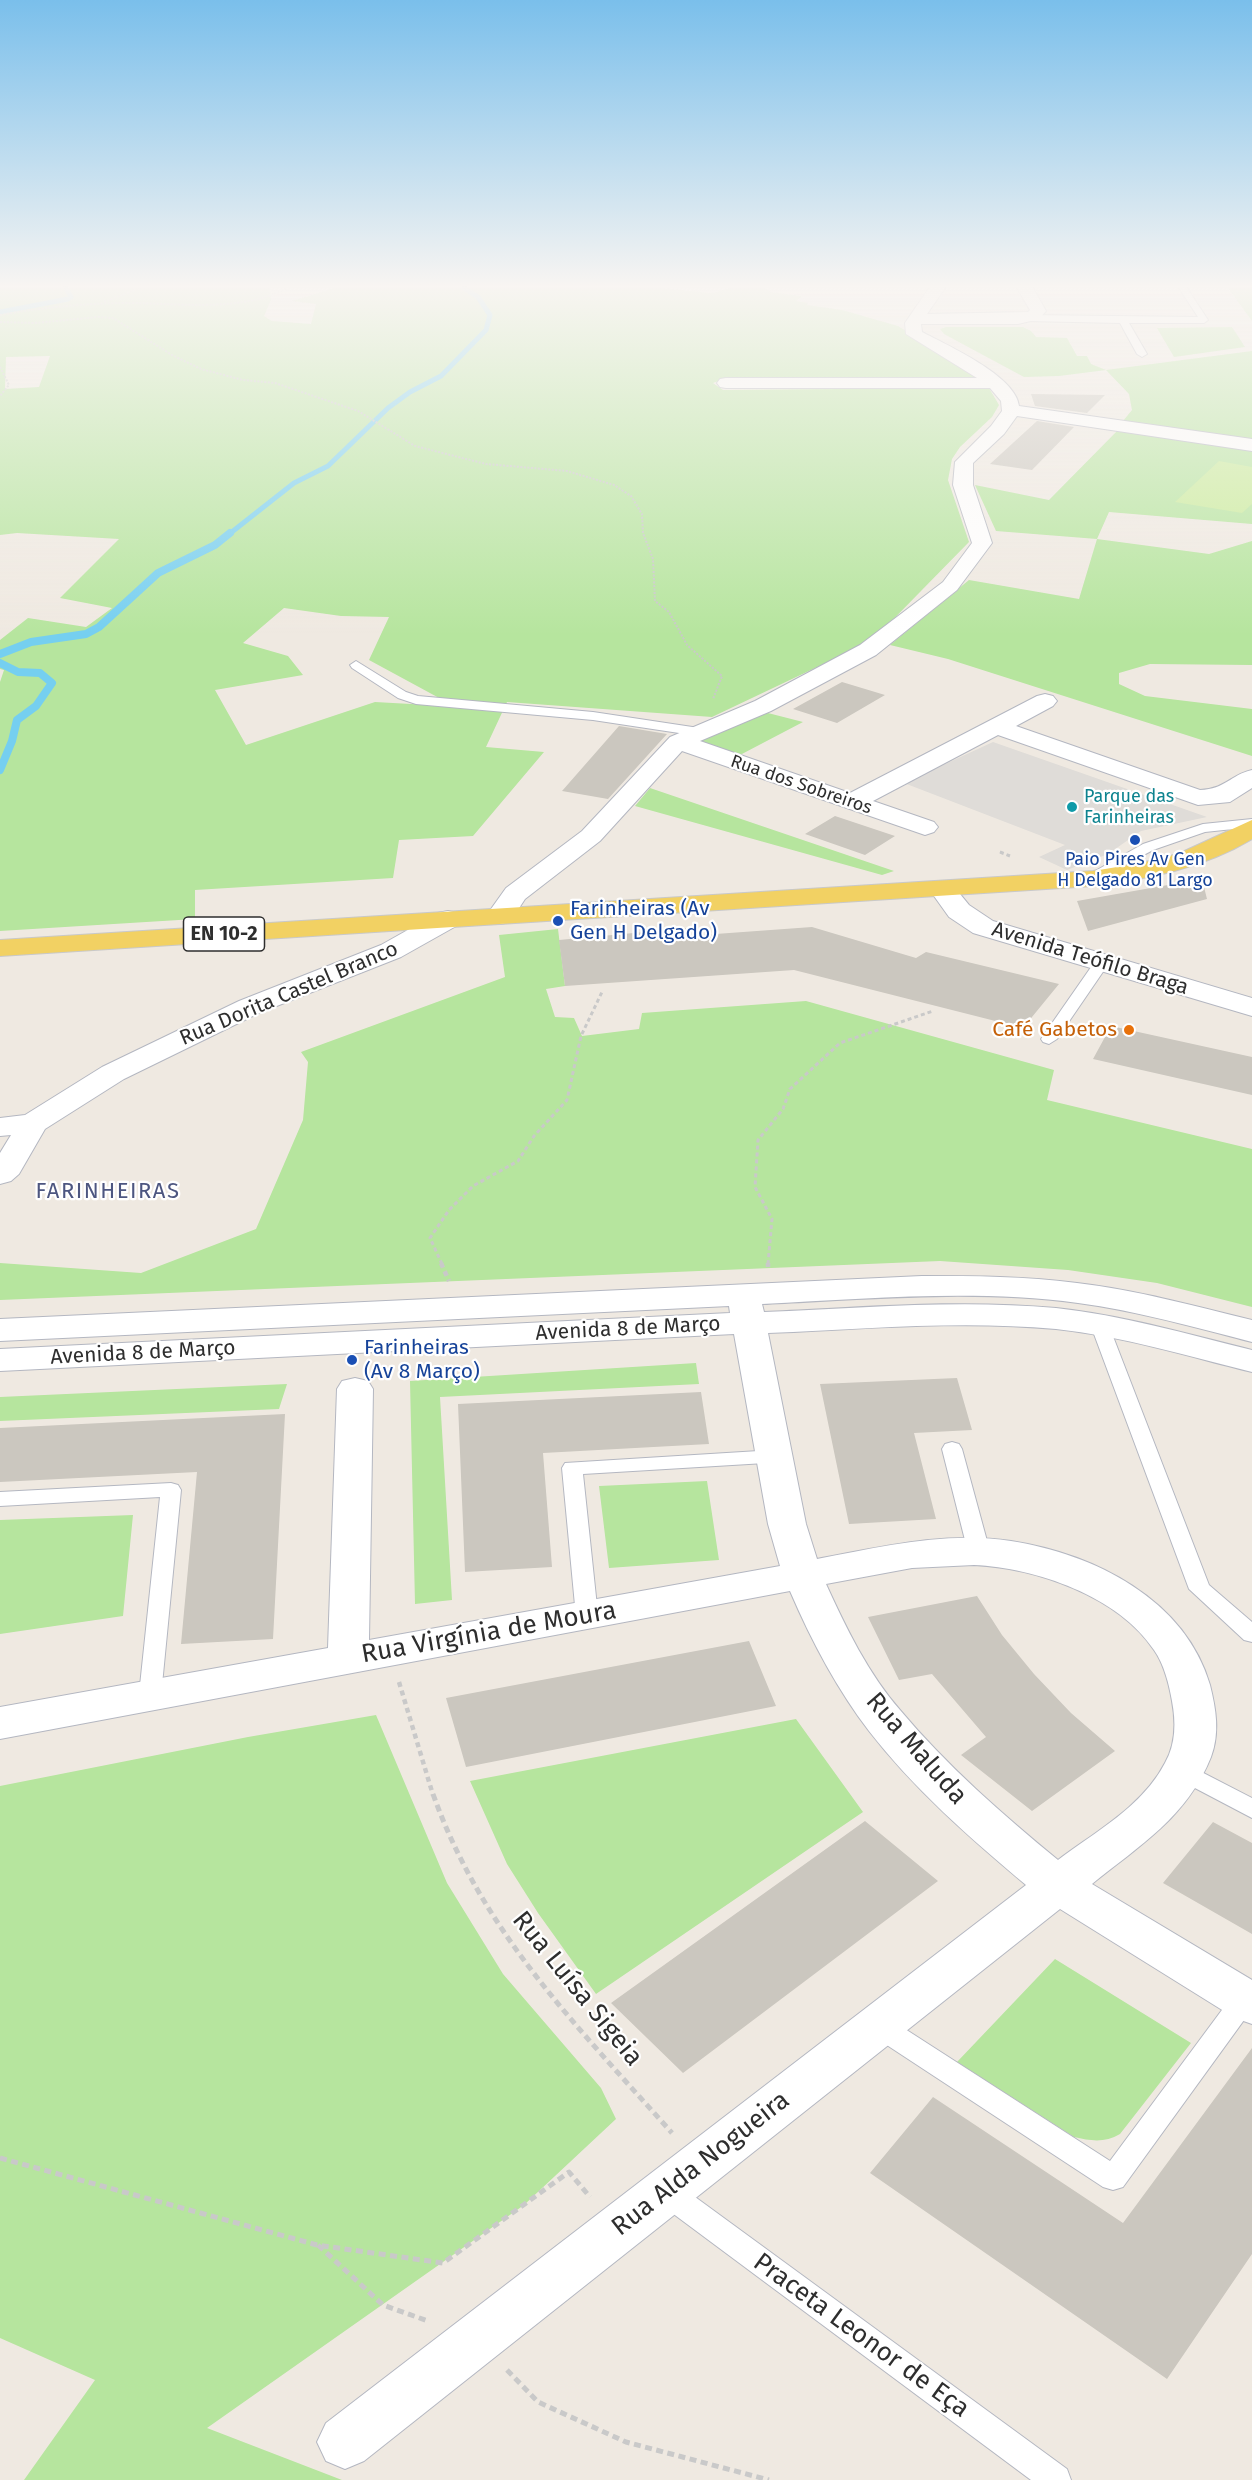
<!DOCTYPE html>
<meta charset="utf-8">
<style>
body{margin:0}
canvas{display:block;background:#efe9e1}
</style>
<canvas width="1252" height="2480"></canvas>
<script>
const ctx = document.querySelector('canvas').getContext('2d');
ctx.lineJoin = 'round';
function fill(path, color) {
  ctx.fillStyle = color;
  ctx.fill(path, 'evenodd');
}
function stroke(path, color, width, dash) {
  ctx.strokeStyle = color;
  ctx.lineWidth = width;
  ctx.lineCap = dash ? 'butt' : 'round';
  ctx.setLineDash(dash || []);
  ctx.stroke(path);
}
function drawText(font, color, halo, rows, align = 'center') {
  ctx.font = font + ' "Fira Sans",sans-serif';
  ctx.lineWidth = 4.5;
  ctx.setLineDash([]);
  ctx.textBaseline = 'middle';
  ctx.strokeStyle = halo;
  ctx.fillStyle = color;
  for (const [text, x, y, turn = 0] of rows) {
    ctx.save();
    ctx.translate(x, y);
    ctx.rotate((+turn || 0) * Math.PI / 180);
    ctx.textAlign = isNaN(turn) ? turn : align;
    if (halo) ctx.strokeText(text, 0, 0);
    ctx.fillText(text, 0, 0);
    ctx.restore();
  }
}
fill(new Path2D(`
 M0,288H270L271,300L264,316L272,321L311,324L316,304L292,301L334,288H663L711,293L731,288H765L771,292L802,296L796,301L808,303L807,305L842,310L898,326L980,377V380L724,379L713,383L723,390L837,389L838,385L989,388L999,405L992,417L960,447L952,459L948,480L969,542L872,641L712,717L507,702L486,747L544,752L473,836L399,840L393,878L195,890V919L0,931V682L4,670L0,669V640L28,618L86,627L112,608L60,598L119,539L17,533L0,535ZM50,356L39,387L5,389L6,357ZM284,608L341,616L389,617L369,660L441,699L429,705L375,702L246,745L215,690L303,675L288,656L243,643Z
 M1228,288H1252V321Z
 M946,327H1023L1031,331L1036,337L1067,338L1077,356H1087L1091,364L1106,370L1252,351V439L1123,421L1132,410L1129,394L1106,370L1059,376L1024,377L944,334L940,329Z
 M1232,327L1245,347L1174,357L1157,328Z
 M1118,430L1252,450V524L1109,512L1097,539L1209,554L1252,541V665L1150,664L1119,673V684L1145,696L1252,709V756L948,659L890,645L969,580L1079,599L1097,539L996,531L975,485L1049,500Z
 M764,712L803,722L740,755L703,745L700,739Z
 M650,788L894,871L882,875L635,806Z
 M558,929L565,986L546,989L555,1017L574,1018L582,1036L639,1029L642,1013L806,1001L1054,1070L1047,1100L1252,1149V1307L1157,1283L1068,1270L940,1261L0,1300V1263L141,1273L256,1229L303,1120L308,1062L301,1052L505,977L499,935Z
 M696,1363L699,1384L440,1397L452,1600L415,1604L410,1381Z
 M287,1384L279,1409L0,1421V1397Z
 M707,1481L719,1560L609,1568L599,1486Z
 M133,1515L123,1616L0,1634V1520Z
 M376,1715L447,1883L503,1974L601,2088L616,2119L524,2205L207,2428L342,2480H24L95,2380L0,2338V1786L248,1737Z
 M796,1719L863,1812L596,1994L538,1913L507,1864L470,1781Z
 M1055,1959L1191,2043L1120,2134C1105,2143 1091,2141 1074,2137L957,2062Z`), '#b6e59e');
fill(new Path2D(`
 M1219,461L1252,467V504L1242,513L1175,502Z`), '#c9ec9a');
fill(new Path2D(`
 M993,742L1207,817L1141,831L1108,854L1067,870L1039,857L1065,845L904,783Z`), '#dfdcd8');
stroke(new Path2D(`
 M0,312L68,299L71,297L66,288
 M228,535L294,483L328,466L388,408L410,392L441,376L486,330L490,315L478,297L464,288`), '#75cff0', 5);
stroke(new Path2D(`
 M0,654L31,642L86,634L99,627L158,573L215,545L230,533
 M0,663L18,672L40,673L52,683L36,706L17,720L12,741L0,770`), '#75cff0', 8);
fill(new Path2D(`
 M1031,394L1105,395L1087,413L1035,406Z
 M1037,421L1074,427L1032,470L990,464Z
 M842,682L885,695L837,723L793,709Z
 M619,726L667,734L608,799L562,791Z
 M835,816L895,836L865,855L805,834Z
 M1202,879L1207,899L1088,931L1077,901Z
 M812,927L916,958L926,952L1059,984L1023,1028L794,970L565,986L559,940L687,928L688,936Z
 M1111,1026L1252,1057V1095L1093,1059Z
 M957,1378L972,1430L914,1433L936,1519L849,1524L820,1384Z
 M701,1392L709,1444L543,1453L552,1567L465,1572L458,1404Z
 M285,1414L273,1639L181,1644L197,1472L0,1482V1428Z
 M977,1596L1002,1635L1034,1674L1071,1713L1115,1751L1032,1811L961,1755L986,1737L932,1674L899,1680L868,1617Z
 M749,1641L776,1706L466,1767L446,1698Z
 M865,1821L938,1881L683,2073L611,2003Z
 M1213,1822L1252,1843V1934L1163,1883Z
 M1252,2048V2254L1167,2379L870,2173L933,2097L1123,2223Z`), '#cbc7bf');
const service = new Path2D(`
 M1179,288H1187L1208,320L1204,323H1129L1147,354L1142,357L1137,354L1120,323L1027,321L1023,318L1027,315L1198,317Z
 M356,661L406,692L418,696L593,712L699,728L705,732L699,736L593,720L416,704L398,698L352,668L350,665Z
 M1252,819V827L1205,832L1153,850L1093,882H1083L1081,879L1143,844L1203,824Z
 M1101,958L1109,963L1057,1039L1049,1044L1043,1042L1041,1039L1096,960Z
 M1100,1320L1107,1322L1109,1326L1209,1585L1252,1622V1642L1244,1640L1189,1589L1091,1326L1093,1322Z
 M952,1442L959,1444L962,1449L990,1552L986,1557L979,1559L972,1557L968,1552L942,1449L945,1444Z
 M775,1450L782,1452L785,1457L782,1462L583,1474L598,1616L595,1621L587,1624L579,1621L576,1616L562,1468L565,1463Z
 M171,1483L178,1485L181,1490L161,1695L158,1701L150,1703L142,1701L139,1695L160,1497L0,1506V1492Z
 M1182,1762L1252,1798V1818L1174,1777L1170,1771L1174,1765Z
 M1245,1988L1252,1991V2009L1123,2187L1113,2190L1103,2187L870,2034L866,2026L870,2018L879,2015L888,2018L1110,2161L1236,1991Z
 M666,2180L676,2183L1067,2469L1071,2480H1031L656,2201L652,2192L656,2183Z`);
const minor = new Path2D(`
 M929,288H945L927,314L1028,312L1030,310L1017,288H1033L1046,311L1039,319L1018,324H921L922,332C947,345 1016,376 1019,406L1252,439V451L1017,416L1004,434L973,463V485L992,543L957,590L876,655L771,711L700,741L850,793L1037,696L1045,694L1053,696L1057,701L1053,706L1016,726L1200,790C1226,789 1230,775 1252,770V788L1230,802L1198,805L998,735L873,801L934,822L938,827L934,832L925,835L682,751L600,841L525,899L510,922L500,924L490,922L486,916L506,888L582,831L670,737L755,701L860,645L943,582L972,543L953,485L955,462L991,426L1002,411L1001,401L990,388H726L720,387L717,383L720,379L726,378H977L906,334L905,323Z
 M942,881L951,883L969,905L993,921L1252,998V1016L973,933L949,917L929,889L933,883Z
 M448,911L458,913L462,919L458,925L401,957L259,1013L124,1079L45,1129L19,1174L11,1181L0,1184V1153L11,1135L0,1136V1118L25,1115L102,1067L239,1001L381,945L438,913Z
 M922,1276C974,1276 1026,1276 1077,1283C1137,1290 1194,1306 1252,1320V1342C1194,1327 1137,1311 1078,1303C973,1289 867,1299 762,1304L764,1312C861,1308 959,1299 1056,1308C1122,1315 1187,1334 1252,1350V1372C1187,1356 1122,1336 1056,1329C960,1320 864,1329 768,1333L806,1524L817,1559C881,1547 946,1531 1011,1541C1094,1554 1185,1599 1210,1685C1216,1709 1220,1733 1211,1757C1187,1817 1140,1845 1092,1884L1252,1980V2024L1235,2018L1060,1909L364,2461L345,2469L326,2461L317,2442L326,2423L1026,1885C970,1838 914,1789 869,1731C837,1689 811,1640 790,1591L0,1739V1707L328,1648L337,1389L342,1381L355,1378L368,1381L373,1389L369,1640L780,1566L768,1524L734,1334L0,1371V1349L730,1313L729,1306L0,1341V1319ZM974,1565C1036,1568 1118,1596 1154,1650C1164,1664 1169,1684 1172,1701C1176,1722 1176,1744 1165,1763C1143,1806 1095,1832 1058,1860C1002,1814 947,1766 900,1710C868,1673 846,1628 826,1584L912,1568Z`);
const primary = new Path2D(`
 M1252,820V839C1204,868 1148,879 1093,886L0,956V940L1093,871L1141,863L1178,854Z`);
stroke(service, '#b4b7c1', 2);
stroke(minor, '#b4b7c1', 2);
stroke(primary, '#c9c9c9', 2);
stroke(new Path2D(`
 M104,302L140,288
 M0,315C39,308 79,304 119,303C173,302 238,314 287,288
 M0,322L35,323L98,317L113,318L172,355L201,369L243,380L275,383L358,411L415,446L486,464L567,471L614,485L631,496L642,514L643,533L653,559L655,601L669,612L687,645L722,676L713,699
 M0,367L9,385L0,396
 M1000,852L1003,853`), '#c9c9c9', 2, [2, 1.5]);
stroke(new Path2D(`
 M1000,852L1010,856
 M442,1264L430,1238L449,1210L473,1186L518,1161L534,1136L567,1100L581,1036L602,992
 M768,1264L772,1219L755,1187L758,1140L783,1109L790,1089L840,1043L933,1011`), '#c9c9c9', 3, [4, 3]);
stroke(new Path2D(`
 M441,1263L449,1281
 M768,1267V1263
 M399,1682L433,1795`), '#c9c9c9', 4.5, [5, 4]);
stroke(new Path2D(`
 M433,1794C482,1932 577,2026 672,2133
 M0,2158L317,2245L443,2263L569,2172L590,2197
 M318,2245L383,2305L428,2321
 M507,2370L538,2402L626,2442L769,2480`), '#c9c9c9', 5, [7, 4.5]);
fill(service, '#fff');
fill(minor, '#fff');
fill(primary, '#f2d163');
const sky = ctx.createLinearGradient(0, 0, 0, 635);
sky.addColorStop(0, '#7abfeb');
sky.addColorStop(0.45, '#f8f5f2');
sky.addColorStop(1, '#f8f5f200');
ctx.fillStyle = sky;
ctx.fillRect(0, 0, 1252, 635);
for (const [x, y, r, color] of [
 [1072,807,6,"#0f9aa8"],
 [1135,840,6,"#1a4fb4"],
 [558,921,6,"#1a4fb4"],
 [1129,1030,6,"#e8710a"],
 [352,1360,6,"#1a4fb4"]
]) {
  const dot = new Path2D();
  dot.arc(x, y, r, 0, 2 * Math.PI);
  ctx.fillStyle = color;
  ctx.fill(dot);
  stroke(dot, '#fff', 2);
}
drawText('18px', '#2e2e2e', '#fff', [
 ["Rua dos Sobreiros",801,785,19]
]);
drawText('18px', '#0d838f', '#fff', [
 ["Parque das",1084,797],
 ["Farinheiras",1084,818]
], 'left');
drawText('18px', '#164399', '#fff', [
 ["Paio Pires Av Gen",1135,860],
 ["H Delgado 81 Largo",1135,881]
]);
for (const [x, y, w] of [
 [224,934,81]
]) {
  const box = new Path2D();
  box.roundRect(x - w / 2, y - 17, w, 34, 4.5);
  ctx.fillStyle = '#fff';
  ctx.fill(box);
  stroke(box, '#2e2e2e', 1.5);
}
drawText('bold 20px', '#2e2e2e', null, [
 ["EN 10-2",224,934]
]);
drawText('21px', '#164399', '#fff', [
 ["Farinheiras (Av",570,909],
 ["Gen H Delgado)",570,933],
 ["Farinheiras",364,1348],
 ["(Av 8 Março)",364,1372]
], 'left');
drawText('21px', '#2e2e2e', '#fff', [
 ["Avenida Teófilo Braga",1090,959,17],
 ["Rua Dorita Castel Branco",289,994,-23],
 ["Avenida 8 de Março",628,1329,-3],
 ["Avenida 8 de Março",143,1353,-3]
]);
drawText('21px', '#c56008', '#fff', [
 ["Café Gabetos",1117,1030]
], 'right');
ctx.letterSpacing = '1.5px';
drawText('22px', '#4d5680', '#fff', [
 ["FARINHEIRAS",108,1192]
]);
ctx.letterSpacing = '0px';
drawText('26px', '#2e2e2e', '#fff', [
 ["Rua Virgínia de Moura",489,1633,-10],
 ["Rua Maluda",916,1749,49],
 ["Rua Luísa Sigeia",577,1989,51],
 ["Rua Alda Nogueira",701,2164,-38],
 ["Praceta Leonor de Eça",861,2336,36]
]);
</script>
